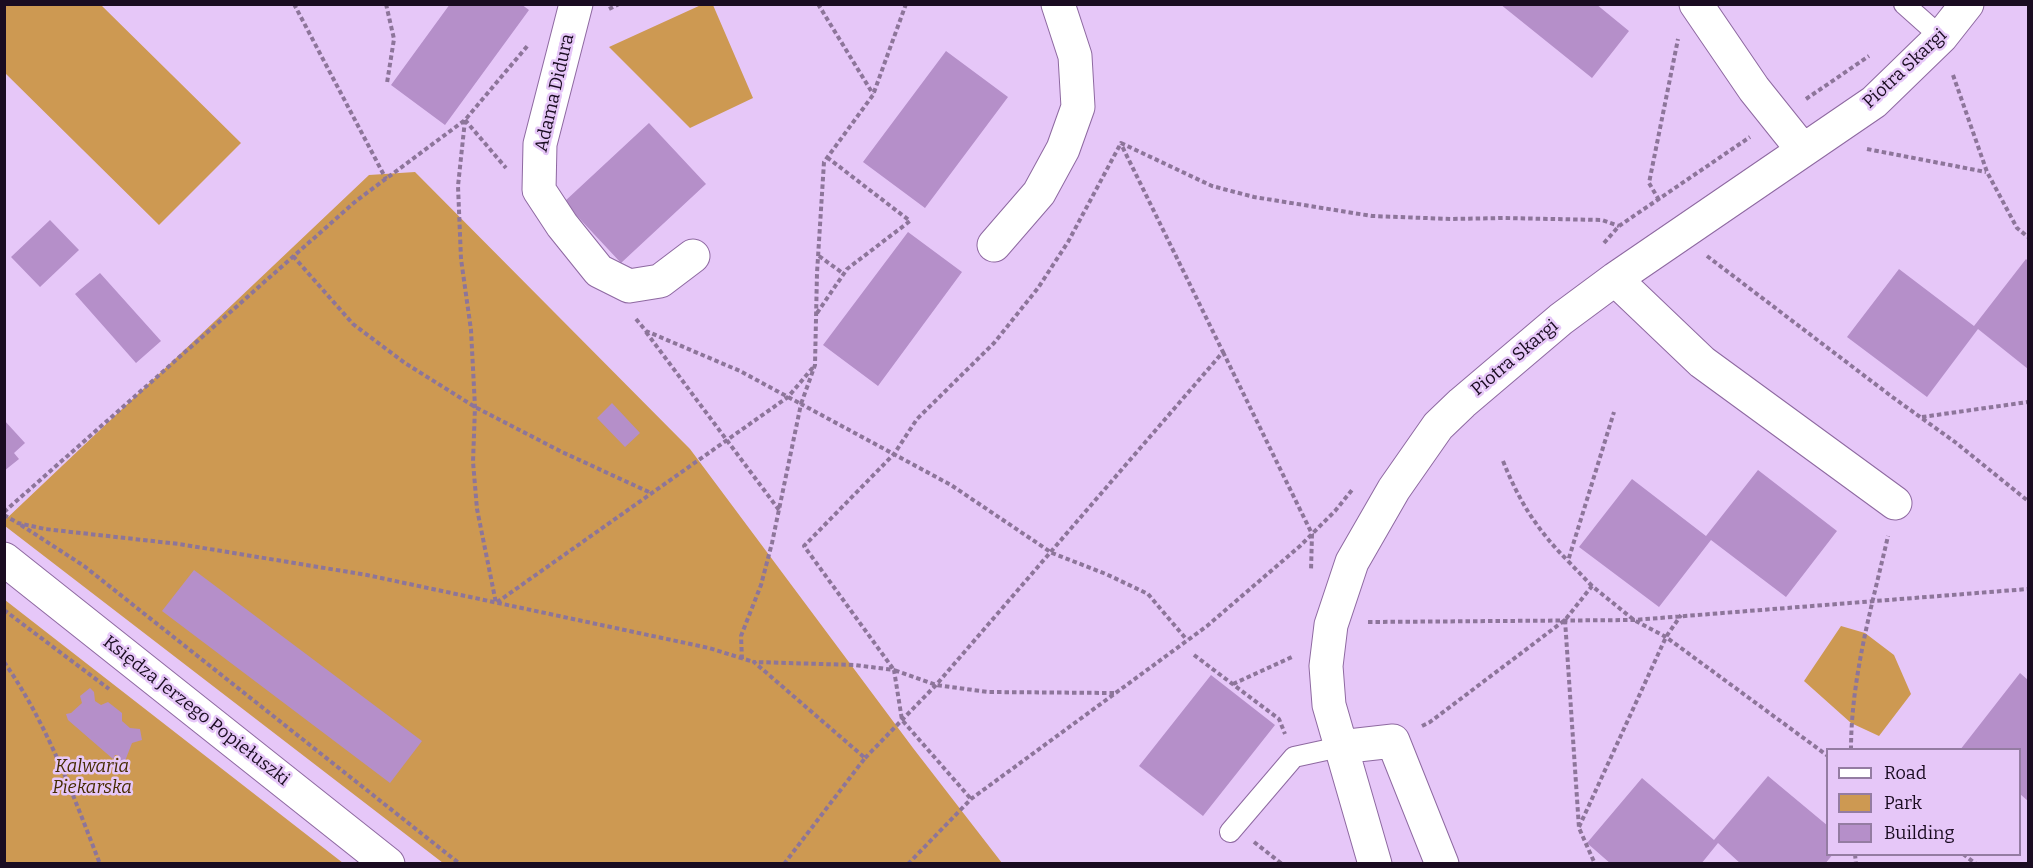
<!DOCTYPE html>
<meta charset="utf-8">
<style>
body{margin:0}
#map{position:relative;width:2033px;height:868px;overflow:hidden;background:#e6c7f8;font-family:Bitter,serif}
canvas{display:block}
.frame{position:absolute;inset:0;border:6px solid #1a0c21;pointer-events:none}
.legend{position:absolute;left:1826px;top:748px;width:195px;height:108px;box-sizing:border-box;background:#e6c7f8;border:2px solid #947ca2;margin:0;padding:8px 10px;list-style:none;font-size:18px;color:#1a0c21}
.legend li{display:flex;align-items:center;gap:12px;height:30px}
.legend b{width:30px;border:2px solid #947ca2}
</style>
<div id="map">
<canvas width="2033" height="868"></canvas>
<div class="frame"></div>
<ul class="legend">
<li><b style="height:8px;background:#fff"></b>Road</li>
<li><b style="height:16px;background:#cd9952"></b>Park</li>
<li><b style="height:16px;background:#b58fc9"></b>Building</li>
</ul>
</div>
<script>
const ctx = document.querySelector('canvas').getContext('2d');
ctx.lineJoin = 'round';
function fill(path, color) {
  ctx.fillStyle = color;
  ctx.fill(path, 'evenodd');
}
function stroke(path, color, width, dash) {
  ctx.strokeStyle = color;
  ctx.lineWidth = width;
  ctx.lineCap = dash ? 'butt' : 'round';
  ctx.setLineDash(dash || []);
  ctx.stroke(path);
}
function drawText(font, color, halo, rows, align = 'center') {
  ctx.font = font + ' Bitter,serif';
  ctx.lineWidth = 5;
  ctx.setLineDash([]);
  ctx.textBaseline = 'middle';
  ctx.strokeStyle = halo;
  ctx.fillStyle = color;
  for (const [text, x, y, turn = 0] of rows) {
    ctx.save();
    ctx.translate(x, y);
    ctx.rotate((+turn || 0) * Math.PI / 180);
    ctx.textAlign = isNaN(turn) ? turn : align;
    if (halo) ctx.strokeText(text, 0, 0);
    ctx.fillText(text, 0, 0);
    ctx.restore();
  }
}
fill(new Path2D(`
 M4,5H101L241,143L159,225L5,73Z
 M701,5H713L753,98L690,128L609,47Z
 M415,172L690,449L913,748L1002,863H443L5,526V520L369,175Z
 M5,600L343,863H5Z
 M1841,626L1865,633L1894,655L1911,694L1879,736L1851,723L1804,681Z`), '#cd9952');
fill(new Path2D(`
 M450,4H521L529,10L445,125L391,85Z
 M1500,4H1596L1629,31L1592,78Z
 M946,51L1008,97L925,208L863,162Z
 M649,123L706,184L621,263L564,202Z
 M50,220L79,250L40,287L11,257Z
 M908,232L962,272L878,386L823,345Z
 M2026,259L2028,261V369L1978,329L1927,397L1847,337L1899,269L1974,326Z
 M100,273L161,341L136,363L75,294Z
 M612,403L640,433L625,447L597,418Z
 M4,420L25,443L14,453L19,459L4,471Z
 M1758,470L1837,531L1786,597L1711,540L1659,607L1579,547L1632,479L1706,536Z
 M194,570L422,741L390,783L162,611Z
 M2020,673L2028,680V801L2020,794V750H1960Z
 M1211,675L1275,725L1203,816L1139,766Z
 M90,688L94,692L95,701L101,705L108,702L122,713V721L130,728L140,729L142,740L132,743L125,761H119L118,755H115L113,759L68,720L66,714L71,713L82,703L80,696Z
 M1768,776L1828,826V854H1833L1825,864H1741L1718,843L1701,864H1611L1587,843L1642,778L1714,840Z`), '#b58fc9');
const lane = new Path2D(`
 M1904,4L1941,37
 M1230,832L1294,757L1340,747`);
const street = new Path2D(`
 M576,4L540,144L539,190L562,225L599,271L629,286L660,281L693,256
 M1696,4L1754,89L1802,149
 M994,245L1039,193L1063,149L1078,107L1075,56L1058,4
 M1615,279L1702,362L1895,503
 M4,559L388,864
 M1340,747L1393,741L1442,864
 M1375,864L1329,705L1326,666L1331,625L1352,562L1394,489L1438,426L1462,403L1561,319L1615,279L1874,102L1941,37L1967,4`);
stroke(lane, '#8e69a1', 22);
stroke(street, '#8e69a1', 35);
stroke(new Path2D(`
 M294,4L386,179
 M386,4L394,39L387,83
 M818,4L873,94
 M609,9L619,4
 M1953,75L1987,172L2017,228L2028,237
 M1806,99L1869,56
 M465,120L458,186L461,259L471,330L475,407L473,462L477,509L496,603L788,397L815,365
 M465,120L506,168
 M1867,149L1986,172
 M1659,200L1649,183L1678,39
 M1604,243L1619,226L1750,137
 M293,256L353,324L405,363L475,407L562,452L651,493
 M819,256L844,274
 M1707,256L1891,396L1955,442L2028,501
 M817,313L847,269L910,221L828,158
 M636,319L646,331L740,371L801,404L815,365L817,273L824,162L873,95L906,4
 M646,332L779,510
 M1223,352L1312,534L1311,571
 M1922,417L2028,402
 M1503,461C1519,501 1537,530 1568,561
 M4,512L356,201L465,120L529,44
 M4,515L18,523L45,529L179,544L367,575L709,648L754,662
 M21,525L84,566L460,864
 M1592,586L1568,561L1614,412
 M4,610L109,689
 M1565,620L1579,828L1595,864
 M1368,622L1634,620L2028,589
 M1194,655L1279,719L1285,734
 M742,659L741,636L761,585L772,543L801,404L951,485L1052,553L1106,574L1148,594L1187,640
 M4,662C47,723 73,795 100,864
 M1233,684L1292,657
 M1114,693L988,692L936,685L894,670L804,546L894,454L917,419L994,343L1038,288L1068,242L1121,143L1212,186L1254,197L1372,216L1451,219L1504,218L1602,220L1619,226
 M1422,726L1430,722L1565,620L1592,586L1634,620L1666,637L1828,756
 M1851,750C1851,677 1872,606 1888,536
 M865,758L936,685L1223,352L1121,144
 M1579,827L1666,637L1681,615
 M1254,842L1282,864
 M1855,854L1856,864
 M1963,854L1976,864
 M784,864L865,758L754,662L855,665L894,670L902,720L971,799
 M908,864L971,799L1207,626L1300,546L1335,511L1352,490`), '#8d759a', 4, [4.5, 3]);
stroke(lane, '#fff', 20);
stroke(street, '#fff', 33);
drawText('18px', '#1a0c21', '#e6c7f8', [
 ["Piotra Skargi",1905,69,-43],
 ["Adama Didura",555,93,-77],
 ["Piotra Skargi",1515,358,-40],
 ["Księdza Jerzego Popiełuszki",196,711,38]
]);
drawText('italic 18px', '#452b02', '#e6c7f8', [
 ["Kalwaria",92,767],
 ["Piekarska",92,788]
]);
</script>
